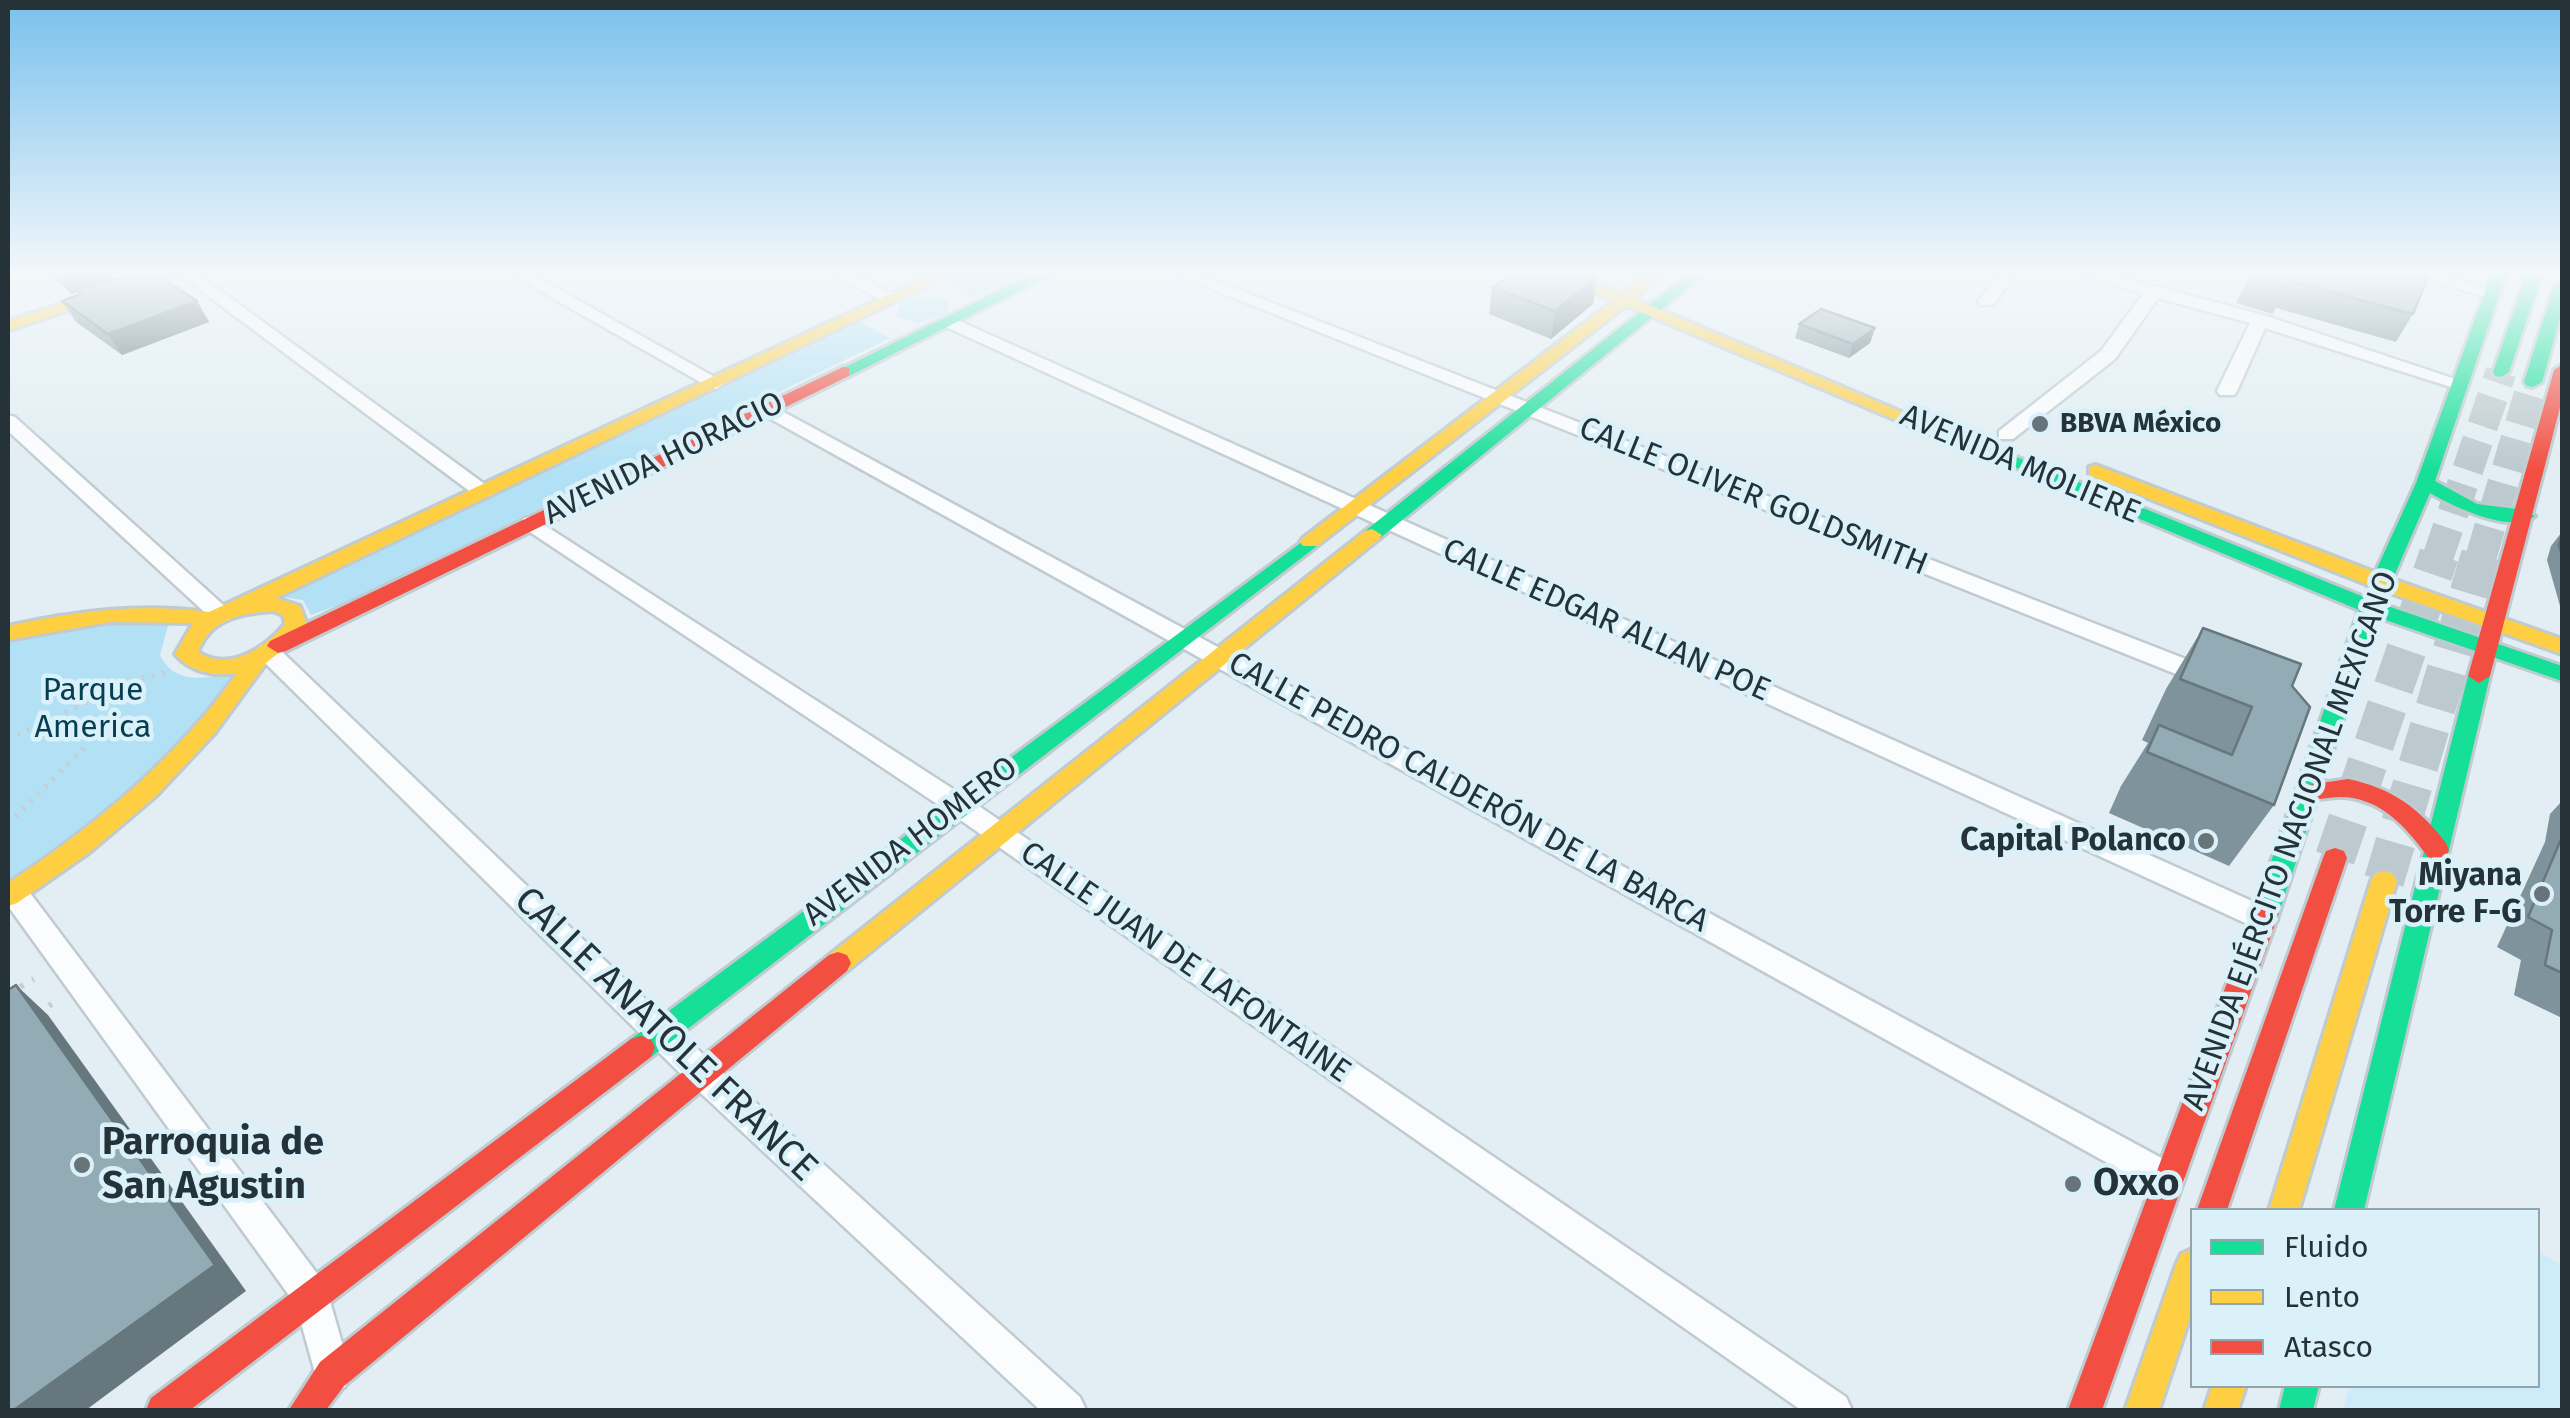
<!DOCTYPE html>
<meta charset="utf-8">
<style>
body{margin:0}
#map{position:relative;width:2570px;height:1418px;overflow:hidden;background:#e2eef3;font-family:"Fira Sans",sans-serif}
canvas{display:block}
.frame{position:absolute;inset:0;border:10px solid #253339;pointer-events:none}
.legend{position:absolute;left:2190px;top:1208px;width:350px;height:180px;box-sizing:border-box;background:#dbf1fa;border:2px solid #92a5ad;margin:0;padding:12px 18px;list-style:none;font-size:30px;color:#253339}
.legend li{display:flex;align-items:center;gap:20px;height:50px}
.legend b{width:50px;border:2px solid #92a5ad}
</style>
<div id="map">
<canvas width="2570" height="1418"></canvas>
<div class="frame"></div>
<ul class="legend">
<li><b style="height:12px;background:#16e098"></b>Fluido</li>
<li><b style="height:12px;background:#ffcf43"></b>Lento</li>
<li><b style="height:12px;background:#f24e42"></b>Atasco</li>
</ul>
</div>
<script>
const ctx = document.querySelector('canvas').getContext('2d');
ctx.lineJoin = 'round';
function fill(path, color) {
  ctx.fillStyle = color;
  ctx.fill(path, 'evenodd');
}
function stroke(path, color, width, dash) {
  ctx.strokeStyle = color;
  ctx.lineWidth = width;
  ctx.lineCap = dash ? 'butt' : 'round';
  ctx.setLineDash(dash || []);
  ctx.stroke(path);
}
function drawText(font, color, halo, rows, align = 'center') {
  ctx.font = font + ' "Fira Sans",sans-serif';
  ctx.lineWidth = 9;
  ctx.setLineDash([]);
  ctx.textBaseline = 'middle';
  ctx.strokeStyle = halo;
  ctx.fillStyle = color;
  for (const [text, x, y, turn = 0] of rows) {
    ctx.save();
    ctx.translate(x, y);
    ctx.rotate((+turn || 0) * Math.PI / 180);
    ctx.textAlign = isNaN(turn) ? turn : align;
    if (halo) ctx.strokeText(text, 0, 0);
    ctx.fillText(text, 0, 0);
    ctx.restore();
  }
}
fill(new Path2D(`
 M2538,1252L2562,1265V1410H2343L2350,1386H2538Z`), '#cdebf8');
fill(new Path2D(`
 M960,272H1032L974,298L943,284Z
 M927,295L948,300L949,313L917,323L896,316L901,302Z
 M856,320L890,338L347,602L311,615L303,600L281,597Z
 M169,622L160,655C175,686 206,678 234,673L190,739L90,823L8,880V640L80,623Z`), '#b2e1f5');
stroke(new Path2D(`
 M2438,557L2501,372
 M2481,557L2533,382`), '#bcc9ce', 31, [31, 15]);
stroke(new Path2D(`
 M2335,858L2439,555
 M2384,881L2481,555`), '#bcc9ce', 40, [40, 20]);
const street = new Path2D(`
 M176,272H195L490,488L493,492L490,496H476Z
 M507,272H528L725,383L716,389L709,387Z
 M828,272H850L902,299L887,303Z
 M1169,272H1193L2219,672L2222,678L2219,684H2201Z
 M2001,272H2018L1993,305H1981L1978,301Z
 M2074,272H2102L2266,316L2467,383L2458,389L2451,387L2265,328L2237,391L2234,395H2220L2217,391L2250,323L2158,298L2115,359L2013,439H1999V431L2101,351L2143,294Z
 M2403,272H2431L2501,294L2492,299Z
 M948,316L2274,911L2278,919L2274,927L2264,931L2254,927L942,325L939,321Z
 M767,403L2180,1168L2185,1179L2180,1190L2168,1195L2156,1190L760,413L757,409Z
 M8,415L15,417L229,610L233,615L229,620H213L8,431Z
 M532,517L967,798L1846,1397L1852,1410H1801L949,812L524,528L521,523L524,518Z
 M268,644L276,646L712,1063L1080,1397L1086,1410H1040L690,1083L260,658L256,652L260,646Z
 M14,882L24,885L325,1284L351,1374L345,1387L332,1393L319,1387L296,1305L8,906V884Z`);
const fast = new Path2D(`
 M1037,272H1057L849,376H837L835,372Z
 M1690,272H1707L1379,539H1365L1362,535L1365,531Z
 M2492,272H2507L2435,481L2477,504L2525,510L2535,516C2512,535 2452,506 2430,493L2382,604L2562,666V681L2377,617L2279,913L2275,920L2266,923L2257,920L2253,913L2359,610L1964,446L1967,442H1979L2364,597L2416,483Z
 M2527,272H2543L2509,372L2501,377L2495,376L2493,372Z
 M2562,281V311L2542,382L2533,387L2527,386L2524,382L2554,286Z
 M1310,536L1320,542L1317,546L651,1057L641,1060L631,1057L627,1048L631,1039Z
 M2479,669L2490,676L2364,1210H2334L2468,676Z
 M2285,1386H2319L2313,1410H2279Z`);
const slow = new Path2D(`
 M158,272H181L8,331V321Z
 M937,272H957L276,598L300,606L307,625L293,642L267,662L215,733L156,796L90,852L17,903L8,906V883C95,826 176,759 237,673C215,677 190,672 175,654L193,623L110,622L8,640V626C75,611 141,603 209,612ZM273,611L283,615L285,624C264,649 229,672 198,652C210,619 241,613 273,611Z
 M1551,272H1572L1622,293L1650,272H1667L1635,299L1982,446L1979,450H1967L1626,306L1317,546H1303L1300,542L1303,538L1613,301Z
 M2096,465L2390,578L2562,639V654L2376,588L2089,475V467Z
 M1372,529L1382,535L1379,539L847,971L838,974L829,971L825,963L829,955L1365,531Z
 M2384,871L2393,874L2397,881L2299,1210H2269L2371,881L2375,874Z
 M2192,1249V1311L2159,1410H2125L2176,1265L2181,1254Z
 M2212,1386H2246L2238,1410H2204Z`);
const jam = new Path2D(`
 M2562,365V400L2490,676L2479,683L2468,676L2554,370Z
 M843,367L849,368V376L286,651L278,653L267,646L270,641Z
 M2348,779C2392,788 2419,808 2446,843L2449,850L2446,857H2428C2406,827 2380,797 2340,797C2326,797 2313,802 2301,798L2297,792L2301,786Z
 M2335,848L2344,851L2347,858L2227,1210H2197L2323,858L2326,851Z
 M2266,903L2275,906L2279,913L2102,1410H2068L2253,913L2257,906Z
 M838,952L847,955L851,963L847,971L344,1386L326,1410H289L320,1362L829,955Z
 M641,1036L651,1039L655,1048L651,1057L190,1410H146L151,1398L631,1039Z`);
stroke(street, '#bfcbd0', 5);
stroke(fast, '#bfcbd0', 6);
stroke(slow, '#bfcbd0', 6);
stroke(jam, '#bfcbd0', 6);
stroke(new Path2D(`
 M8,739L134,680L170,672
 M8,824L87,745`), '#c9cdcf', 5, [2.5, 8]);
stroke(new Path2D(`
 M8,994L34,979
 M37,1013L52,1004`), '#c9cdcf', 6, [4, 10]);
fill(street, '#fbfcfd');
fill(fast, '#16e098');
fill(slow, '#ffcf43');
fill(jam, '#f24e42');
fill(new Path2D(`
 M48,272H108L113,280L197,301L209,322L122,355L76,322L62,301L79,295L77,292L71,294Z
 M2252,272H2430L2413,314L2396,342L2276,308L2273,314L2236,303Z
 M1597,277L1593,304L1551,339L1489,314L1492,287Z
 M1799,324L1875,328L1870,343L1849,358L1795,338Z
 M2562,532V613L2547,560L2551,546Z
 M2203,628L2292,686L2274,805L2229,866L2109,813L2121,786L2148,743L2142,740L2166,689Z
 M2562,801V1018L2514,995L2521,960L2497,947L2545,842L2550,814Z`), '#7e939b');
fill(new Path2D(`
 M85,272H108L113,280L71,294L62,280Z
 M1597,277L1593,304L1551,339L1555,311Z
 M197,301L209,322L122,355L108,334Z
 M1875,328L1870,343L1849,358L1853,344Z
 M16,985L48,1015L246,1291L86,1410H14Z`), '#66787e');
const building = new Path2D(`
 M53,272H85L62,280Z
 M142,272H153L197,301L108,334L62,301L81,294L76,290Z
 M1517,272H1584L1597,277L1555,311L1492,287Z
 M2252,272H2430L2413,314L2290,281L2288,286L2250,276Z
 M1821,309L1875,328L1853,344L1799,324Z
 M2562,534V556L2559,545Z
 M2203,628L2301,664L2292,686L2310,707L2274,805L2147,752L2159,725L2232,755L2252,707L2180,679Z
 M2562,837V973L2545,965L2552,930L2528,917Z
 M16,985L215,1265L14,1410H8V990Z`);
fill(building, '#92abb4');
stroke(building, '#66787e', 2.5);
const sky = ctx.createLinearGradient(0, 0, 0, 471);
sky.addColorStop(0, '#79c0ed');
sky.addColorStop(0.58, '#f2f7fa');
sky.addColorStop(1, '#f2f7fa00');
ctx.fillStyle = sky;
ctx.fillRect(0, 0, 2570, 471);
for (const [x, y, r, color] of [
 [2040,424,10,"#67747a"],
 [2206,841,10,"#67747a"],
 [2542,894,10,"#67747a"],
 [82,1165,10,"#67747a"],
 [2073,1184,10,"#67747a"]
]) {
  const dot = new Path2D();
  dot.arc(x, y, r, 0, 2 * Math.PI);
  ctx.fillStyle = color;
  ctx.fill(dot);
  stroke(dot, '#dbf1fa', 4);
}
drawText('bold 28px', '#253339', '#dbf1fa', [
 ["BBVA México",2060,424]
], 'left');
drawText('32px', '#253339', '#dbf1fa', [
 ["AVENIDA HORACIO",664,459,-26],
 ["AVENIDA MOLIERE",2020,465,23],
 ["CALLE OLIVER GOLDSMITH",1753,497,22],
 ["CALLE EDGAR ALLAN POE",1606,621,24],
 ["CALLE PEDRO CALDERÓN DE LA BARCA",1468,793,29],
 ["AVENIDA EJÉRCITO NACIONAL MEXICANO",2291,841,-70],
 ["AVENIDA HOMERO",911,842,-37],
 ["CALLE JUAN DE LAFONTAINE",1185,963,35]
]);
drawText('32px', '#053f53', '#dbf1fa', [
 ["Parque",93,691],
 ["America",93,728]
]);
drawText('bold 32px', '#253339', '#dbf1fa', [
 ["Capital Polanco",2186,841],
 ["Miyana",2522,876],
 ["Torre F-G",2522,913]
], 'right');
drawText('38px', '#253339', '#dbf1fa', [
 ["CALLE ANATOLE FRANCE",665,1035,44]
]);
drawText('bold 38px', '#253339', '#dbf1fa', [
 ["Parroquia de",102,1143],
 ["San Agustin",102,1187],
 ["Oxxo",2093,1184]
], 'left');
</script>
